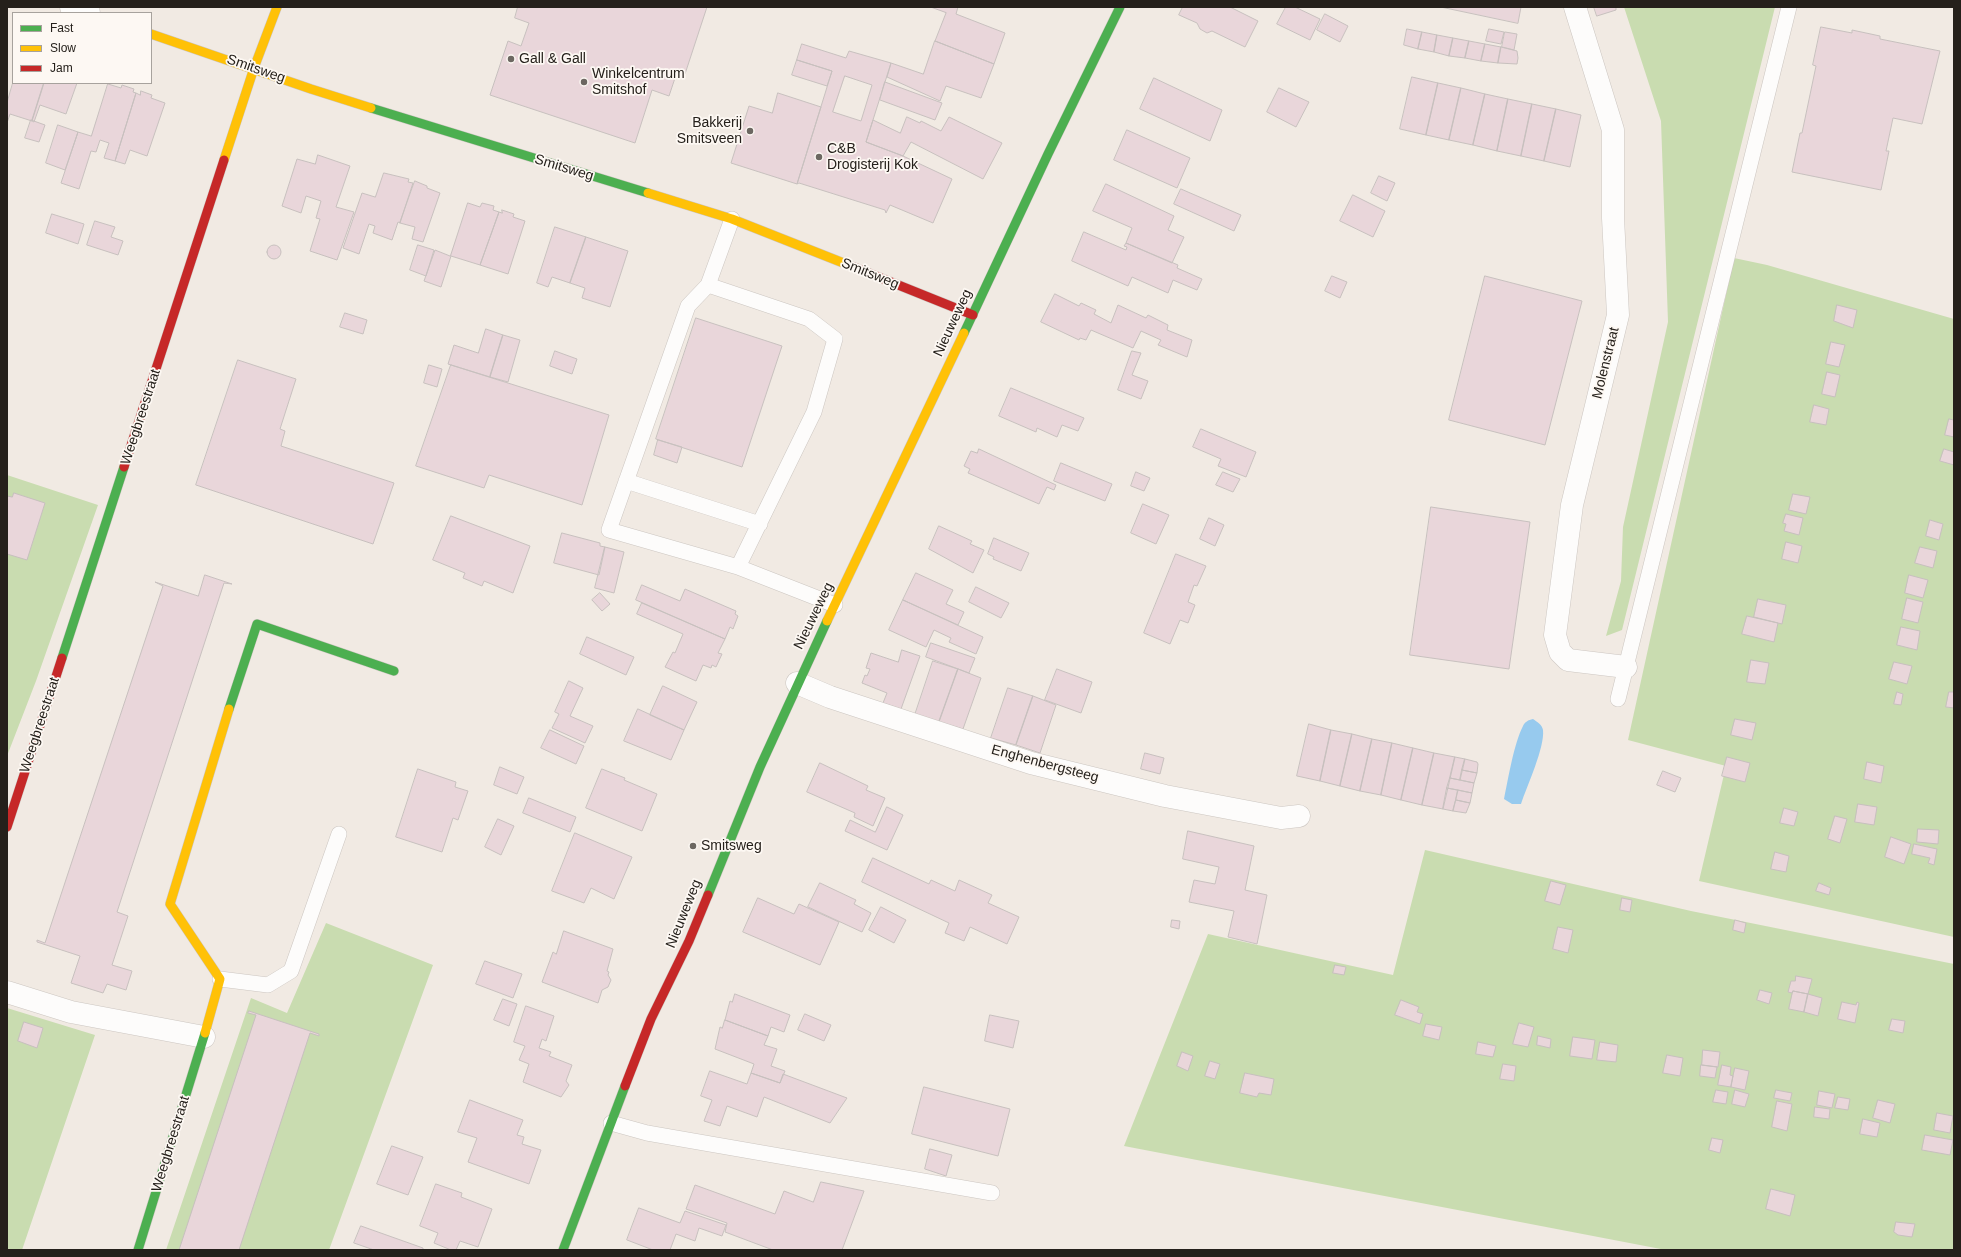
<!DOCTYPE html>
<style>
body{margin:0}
#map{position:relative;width:1961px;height:1257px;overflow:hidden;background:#f1eae3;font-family:Arial,sans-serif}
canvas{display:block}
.frame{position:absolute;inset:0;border:8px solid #25201b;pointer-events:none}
.legend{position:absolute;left:12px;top:12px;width:140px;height:72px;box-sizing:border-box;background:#fdf8f3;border:1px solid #a7a29d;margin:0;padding:5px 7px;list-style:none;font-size:12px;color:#25201b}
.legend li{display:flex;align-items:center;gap:8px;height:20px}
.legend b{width:20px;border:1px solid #a7a29d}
</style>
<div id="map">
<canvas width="1961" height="1257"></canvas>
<div class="frame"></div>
<ul class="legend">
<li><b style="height:5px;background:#4caf50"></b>Fast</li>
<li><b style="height:5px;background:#ffc107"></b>Slow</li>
<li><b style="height:5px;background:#c62828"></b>Jam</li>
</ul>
</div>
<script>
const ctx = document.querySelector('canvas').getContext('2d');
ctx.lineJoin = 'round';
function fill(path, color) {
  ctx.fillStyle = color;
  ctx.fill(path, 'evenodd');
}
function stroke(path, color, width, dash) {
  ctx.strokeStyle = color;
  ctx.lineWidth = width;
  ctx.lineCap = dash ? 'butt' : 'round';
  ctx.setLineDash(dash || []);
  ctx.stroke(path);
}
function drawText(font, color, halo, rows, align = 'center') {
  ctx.font = font + ' Arial,sans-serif';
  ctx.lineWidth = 3.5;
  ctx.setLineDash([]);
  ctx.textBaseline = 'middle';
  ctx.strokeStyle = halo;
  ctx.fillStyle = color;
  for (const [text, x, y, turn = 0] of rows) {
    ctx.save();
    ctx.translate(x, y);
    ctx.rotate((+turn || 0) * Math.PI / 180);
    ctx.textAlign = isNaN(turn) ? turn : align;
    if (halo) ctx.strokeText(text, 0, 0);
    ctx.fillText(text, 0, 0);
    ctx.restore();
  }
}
fill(new Path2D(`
 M1624,7H1775L1622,630L1606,636L1621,581L1623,527L1668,322L1661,121Z
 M1734,258L1767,265L1954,319V937L1699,881L1726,766L1628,740Z
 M7,475L98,505L36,681L7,756Z
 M1425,850L1691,911L1954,964V1250H1666L1124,1146L1208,934L1393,975Z
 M326,923L433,965L329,1250H166L251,998L287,1013Z
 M7,1008L95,1035L22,1250H7Z`), '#c9dcb0');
fill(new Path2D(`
 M1533,719C1537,722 1542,724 1543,730C1545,747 1527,786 1521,804H1512L1504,799C1508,780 1514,743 1523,726C1525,722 1528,720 1533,719Z`), '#97caee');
const building = new Path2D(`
 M518,7H707L685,74L677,72L669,96L652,90L635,143L490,95L508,41L521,46L529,23L515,18Z
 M931,7H958L956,14L1005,33L994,64L935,41L946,13Z
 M1183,7H1230L1258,21L1245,47L1212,31L1207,33L1200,29L1197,23L1179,15Z
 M1286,7H1295L1320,19L1310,40L1277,24Z
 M1441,7H1521L1518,23Z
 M1594,7H1616V10L1597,16Z
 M1325,14L1348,26L1340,42L1317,30Z
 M1821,27L1852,33V30L1880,36V39L1940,51L1922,124L1893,118L1886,151H1889L1881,190L1792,172L1800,133H1802L1816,66L1813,65Z
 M1407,29L1422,32L1418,49L1404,45Z
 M1489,29L1504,32L1501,44L1486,41Z
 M1422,32L1437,35L1434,52L1418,49Z
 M1505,32L1517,34L1514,50L1502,47Z
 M1437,35L1453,38L1449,56L1434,52Z
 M1453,38L1469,41L1465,58L1449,56Z
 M935,41L994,64L981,98L946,86L940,101L887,77L891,63L923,74Z
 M1469,41L1485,44L1481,61L1465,58Z
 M802,44L846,58L849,51L891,63L866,142L903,156L952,179L933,223L890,205L886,213L885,210L799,183L797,184L832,71L797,60ZM845,76L872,85L861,121L833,112Z
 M1485,44L1501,47L1498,63L1481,61Z
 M1501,47L1517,51L1518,58L1517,64L1498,63Z
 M797,60L832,71L827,86L792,75Z
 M1412,77L1438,83L1426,135L1400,129Z
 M1154,78L1222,110L1210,141L1140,109Z
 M885,82L942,103L935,120L880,100Z
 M13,83H44L32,121L10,114L7,123V103Z
 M44,83H77L66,114L40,105L34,122L32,121Z
 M1438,83L1461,88L1449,140L1426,135Z
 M108,84L121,88L122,85L134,89L133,92L136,93L115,161L104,158L109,143L100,140L96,152L91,151L79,189L61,183L78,132L91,136Z
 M1279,88L1309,102L1296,127L1267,112Z
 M1461,88L1485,94L1473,145L1449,140Z
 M141,91L152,95L151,98L165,103L147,156L130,150L125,164L115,161L136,93L140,95Z
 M778,93L821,107L797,184L731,163L749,106L772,113Z
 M1485,94L1508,99L1497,151L1473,145Z
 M1508,99L1532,104L1521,156L1497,151Z
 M1532,104L1556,109L1544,161L1521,156Z
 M1556,109L1581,115L1570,167L1544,161Z
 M907,117L920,123L921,121L941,131L949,117L1002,143L983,179L911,142L903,156L866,142L873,120L900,133Z
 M31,120L45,125L39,142L25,138Z
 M58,125L78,132L65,170L46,163Z
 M1127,130L1190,158L1177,188L1114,160Z
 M318,155L350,166L336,207L354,212L337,260L310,251L320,219L316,218L321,201L306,196L301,213L282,206L297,159L315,164Z
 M384,173L409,179L408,182L413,183L400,223L398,222L392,240L373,233L375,226L369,224L359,254L343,248L362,193L375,197Z
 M1379,176L1395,183L1387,201L1371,193Z
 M415,181L427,186V188L440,193L423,242L412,239L415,227L400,223Z
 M1106,184L1174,216L1168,230L1184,237L1172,263L1126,243L1132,228L1093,211Z
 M1181,189L1241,215L1234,231L1174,204Z
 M1353,195L1385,211L1373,237L1340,221Z
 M468,203L480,207L482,203L494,206L493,210L499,212L480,265L451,256L441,287L424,281L435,250L450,256Z
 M502,210L514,214L513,217L525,221L508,274L480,265L499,212L502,213Z
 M52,214L84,224L78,244L46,233Z
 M95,221L115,227L111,237L123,241L118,255L87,245Z
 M555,227L586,237L570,283L552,277L548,287L537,283Z
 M1084,232L1126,250L1127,247L1124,246L1126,243L1178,265L1177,268L1202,279L1197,290L1173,280L1168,293L1132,277L1128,286L1072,261Z
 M586,237L628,251L610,307L582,298L585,288L570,283Z
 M418,245L434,250L426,276L410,270Z
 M267 252a7 7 0 1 1 14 0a7 7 0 1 1-14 0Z
 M1332,276L1347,282L1340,298L1325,291Z
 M1485,276L1582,301L1545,445L1449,420Z
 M1055,294L1079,306L1081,303L1096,310L1094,314L1111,323L1118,305L1146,318L1148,315L1168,325L1167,330L1192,340L1187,357L1158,345L1161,340L1141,331L1133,348L1091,330L1086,340L1080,338L1079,340L1041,322Z
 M1837,305L1857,310L1853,328L1834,321Z
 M345,313L367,320L363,334L340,327Z
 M696,318L782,346L742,467L656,439Z
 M486,329L503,335L490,377L448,364L454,345L478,353Z
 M503,335L520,340L508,382L490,377Z
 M1831,342L1845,345L1839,367L1826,364Z
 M555,351L577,359L572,374L550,366Z
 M1132,351L1141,353L1132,375L1148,381L1141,399L1118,390Z
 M238,360L296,379L280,429L285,431L281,446L394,483L373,544L196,485Z
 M429,365L442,369L437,387L424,383Z
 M451,365L609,415L582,505L489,475L484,488L416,466Z
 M1827,372L1840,375L1835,397L1822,394Z
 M1011,388L1084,418L1078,431L1062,425L1057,437L1037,428L1036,432L999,416Z
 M1814,405L1829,409L1826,425L1810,422Z
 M1949,419L1954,420V437L1945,435Z
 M1201,429L1256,452L1246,477L1218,466L1221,459L1193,447Z
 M658,440L682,447L677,463L654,455Z
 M979,449L1056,485L1054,490L1047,487L1039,504L968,473L970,469L964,466L971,451L977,453Z
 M1944,449L1954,452V465L1940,461Z
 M1061,463L1112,484L1105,501L1054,481Z
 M1136,472L1150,478L1144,491L1131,486Z
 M1223,472L1240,479L1233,492L1216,485Z
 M14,493L45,503L27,560L7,554V496L12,497Z
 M1793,494L1810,497L1806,514L1789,510Z
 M1143,504L1169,515L1156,544L1131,533Z
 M1431,507L1530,522L1509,669L1410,655Z
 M1786,514L1803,518L1799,535L1784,531L1786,524L1783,523Z
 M451,516L530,546L513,593L484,581L482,586L463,578L465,573L433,560Z
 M1209,518L1224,525L1215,546L1200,539Z
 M1930,520L1943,524L1939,540L1926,536Z
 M939,526L972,541L970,544L984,550L973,573L929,549Z
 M562,533L600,543V546L605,547L599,575L554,563Z
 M994,538L1029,553L1021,571L993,559L994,557L988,554Z
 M1786,542L1802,546L1798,563L1782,559Z
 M605,547L624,552L614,593L595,588Z
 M1920,547L1937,551L1933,568L1915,563Z
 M1176,554L1206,566L1197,586L1194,585L1188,602L1195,605L1188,623L1180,620L1170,644L1144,633Z
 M916,573L953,590L946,604L964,612L958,625L903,600Z
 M205,575L232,584L224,583L117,912L128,916L112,965L132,971L126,990L107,984L103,993L71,983L80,956L37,942V940L45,943L163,586L155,582L198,596Z
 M1909,575L1928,580L1923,598L1905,593Z
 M642,585L680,601L685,589L736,611L735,614L738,616L733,629L730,627L725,639L636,600Z
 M976,587L1009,603L1001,618L969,602Z
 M600,593L610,604L602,611L592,600Z
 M1907,598L1923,602L1918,623L1902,619Z
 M1758,599L1786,605L1782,624L1754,617Z
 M903,600L983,637L976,654L949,642L951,638L934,630L926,647L889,630Z
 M642,603L725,639L718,653L722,654L716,667L712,665L711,668L703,665L696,681L665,667L673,652L675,653L683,634L637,614Z
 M1747,616L1778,623L1774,642L1742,634Z
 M1901,627L1920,631L1917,650L1897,645Z
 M587,637L634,657L626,675L580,654Z
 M931,643L975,658L969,673L926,657Z
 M902,650L920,656L901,709L883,703L887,693L862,683L865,675L867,676L870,669L866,668L871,653L898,662Z
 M1751,660L1769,663L1765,684L1747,682Z
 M933,661L958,669L939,722L915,715Z
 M1894,662L1912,666L1907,684L1889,679Z
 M958,669L981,678L963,729L939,722Z
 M1057,669L1092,682L1081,713L1045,700Z
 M569,681L583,688L570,716L593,726L585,743L552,728L559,714L555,712Z
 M663,686L697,702L684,730L650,715Z
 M1008,688L1033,696L1016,745L991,738Z
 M1897,692L1903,694L1901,705L1894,704Z
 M1949,692H1954V708L1946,707Z
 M1033,696L1056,705L1040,753L1016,745Z
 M638,709L684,730L671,760L624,741Z
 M1735,719L1756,723L1752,740L1731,735Z
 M1309,724L1331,730L1320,781L1297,776Z
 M550,730L584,746L576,764L541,748Z
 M1331,730L1352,734L1340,786L1320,781Z
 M1352,734L1372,739L1360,791L1340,786Z
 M1372,739L1392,743L1381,795L1360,791Z
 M1392,743L1413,748L1401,800L1381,795Z
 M1413,748L1434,753L1422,805L1401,800Z
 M1145,753L1164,758L1160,774L1141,769Z
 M1434,753L1455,757L1443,809L1422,805Z
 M1455,757L1465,759L1460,780L1450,778Z
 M1727,757L1750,763L1745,782L1722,776Z
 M1465,759L1477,762L1478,764L1477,773L1462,770Z
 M1867,762L1884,766L1881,783L1864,779Z
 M820,763L868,786L866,790L885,798L873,826L854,817L855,813L807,792Z
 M500,767L524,777L517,794L494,785Z
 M418,769L456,782L455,787L468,791L458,820L453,818L442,852L396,837Z
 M602,769L625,778L624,780L657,794L642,831L586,808Z
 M1462,770L1477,773L1474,783L1460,780Z
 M1663,771L1681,778L1675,792L1657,785Z
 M1450,778L1474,783L1472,793L1447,788Z
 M1447,788L1458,790L1453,811L1443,809Z
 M1458,790L1472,793L1470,803L1456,800Z
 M529,798L576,817L570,832L523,813Z
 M1456,800L1470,803L1466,813L1453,811Z
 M1858,804L1877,807L1874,825L1855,822Z
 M887,807L903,815L887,850L845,831L850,820L875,832Z
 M1784,808L1798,812L1794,826L1780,823Z
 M1835,816L1847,819L1840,843L1828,839Z
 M498,819L514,826L501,855L485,847Z
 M1918,829L1939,830L1938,844L1917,842Z
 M1188,831L1254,846L1245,890L1267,895L1257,944L1228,937L1234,911L1189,902L1194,880L1215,884L1219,867L1183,859Z
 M575,833L632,857L614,899L591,888L584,903L552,891Z
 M1891,837L1911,844L1904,864L1885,857Z
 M1914,844L1937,849L1934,865L1928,863L1930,858L1912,854Z
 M1775,852L1789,856L1786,872L1771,869Z
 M873,858L929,884L931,880L955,891L959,880L992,895L988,903L1019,917L1007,944L970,927L964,941L945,933L949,923L862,882Z
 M1551,881L1566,885L1560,905L1545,901Z
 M820,883L856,900L854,904L871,913L862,932L808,907Z
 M1819,883L1831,888L1829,895L1816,891Z
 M758,898L794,914L799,904L839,922L820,965L743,932Z
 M1622,898L1632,900L1630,912L1620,910Z
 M881,907L906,920L894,943L869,930Z
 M1172,920L1180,921L1179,929L1171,927Z
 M1735,920L1746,923L1744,933L1733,930Z
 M1558,927L1573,930L1568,953L1553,949Z
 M564,931L613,949L607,971L609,972L608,975L611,980L608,987L602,990L598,1003L542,982L553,952L556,954Z
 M485,961L522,974L513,998L476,984Z
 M1335,965L1346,967L1344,975L1333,973Z
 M1796,976L1812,979L1808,994L1793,991L1792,993L1788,992L1791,981H1795Z
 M1760,990L1772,993L1769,1004L1757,1000Z
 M1793,991L1808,994L1804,1012L1789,1009Z
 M735,994L790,1015L784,1032L771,1027L768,1036L725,1020L730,1001L732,1002Z
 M1808,994L1822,998L1818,1016L1804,1012Z
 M503,999L517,1004L509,1026L494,1020Z
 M1401,1000L1419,1007L1417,1012L1423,1014L1420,1024L1395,1015Z
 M1842,1002L1856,1005L1857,1002L1859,1003L1855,1023L1838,1019Z
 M526,1006L554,1016L546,1041L542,1039L539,1048L551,1052L549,1056L572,1065L566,1081L569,1085L561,1097L523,1082L529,1064L519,1060L525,1046L514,1042Z
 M249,1011L319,1034V1036L310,1033L239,1250H179L256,1015L248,1013Z
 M805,1014L831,1025L824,1041L798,1030Z
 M990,1015L1019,1021L1013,1048L985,1041Z
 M1892,1019L1905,1021L1903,1033L1889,1030Z
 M725,1020L768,1036L764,1045L777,1049L771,1066L785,1071L780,1083L751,1073L754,1064L715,1049L720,1027L722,1028Z
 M24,1022L43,1028L37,1048L18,1041Z
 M1519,1023L1534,1027L1528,1047L1513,1044Z
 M1426,1024L1442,1027L1439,1040L1423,1036Z
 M1538,1036L1551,1039L1550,1048L1537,1045Z
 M1573,1037L1595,1040L1592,1059L1570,1056Z
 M1478,1042L1496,1046L1493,1057L1476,1054Z
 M1600,1042L1618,1045L1616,1062L1597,1060Z
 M1703,1050L1720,1052L1718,1067L1702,1065Z
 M1182,1052L1193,1056L1188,1071L1177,1066Z
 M1667,1055L1683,1058L1680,1076L1663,1073Z
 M1210,1061L1220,1064L1215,1079L1205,1076Z
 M1503,1064L1516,1066L1514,1081L1500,1079Z
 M1701,1065L1717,1067L1715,1078L1700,1076Z
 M1722,1065L1731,1067L1730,1075L1733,1076L1731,1087L1718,1085Z
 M1735,1068L1749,1071L1745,1090L1731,1087Z
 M710,1071L747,1084L751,1073L780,1083L783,1074L847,1098L830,1123L764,1097L757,1117L727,1106L720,1126L704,1121L712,1100L701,1096Z
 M1245,1073L1274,1079L1271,1095L1259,1093L1257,1097L1240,1093Z
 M924,1087L1010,1109L998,1156L912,1134Z
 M1716,1090L1728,1092L1726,1104L1713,1102Z
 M1735,1090L1749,1094L1745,1107L1732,1104Z
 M1776,1090L1792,1093L1790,1101L1774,1098Z
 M1819,1091L1835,1094L1832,1108L1817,1105Z
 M1838,1097L1850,1099L1848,1110L1835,1108Z
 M470,1100L523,1120L517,1135L524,1137L522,1144L541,1150L529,1184L468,1162L477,1138L458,1132Z
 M1878,1100L1895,1104L1890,1123L1873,1118Z
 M1777,1101L1792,1104L1787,1131L1772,1127Z
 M1815,1107L1830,1109L1829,1119L1814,1117Z
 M1937,1113L1953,1116L1950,1133L1934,1130Z
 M1863,1119L1880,1123L1877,1137L1860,1134Z
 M1925,1135L1953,1140L1950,1155L1922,1150Z
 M1712,1138L1723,1140L1720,1153L1709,1150Z
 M392,1146L423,1157L408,1195L377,1184Z
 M930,1149L952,1155L946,1176L925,1169Z
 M821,1182L864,1191L842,1250H773L725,1232L727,1223L686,1209L695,1185L775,1214L784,1191L813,1202Z
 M436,1184L462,1193L461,1197L492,1209L478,1247L460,1241L456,1250H451L434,1243L438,1233L420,1226Z
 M1771,1189L1795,1195L1790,1216L1766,1209Z
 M639,1208L680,1223L685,1211L726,1225L722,1236L699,1228L695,1241L676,1234L670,1250H653L627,1240Z
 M1896,1222L1915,1224L1912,1237L1898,1235L1894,1232Z
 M361,1226L423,1248V1250H374L354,1243Z`);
fill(building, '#e9d6da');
stroke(building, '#c7c0be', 1);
const lane = new Path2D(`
 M732,219L708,285L809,319L835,339L814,412L738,567
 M708,285L688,306L609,530L738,567L835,605
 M626,481L760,524
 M1618,699L1789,7
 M220,979L268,985L291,971L339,834
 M611,1123L647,1133L992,1193`);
const street = new Path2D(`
 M71,7L89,13
 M1575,7L1613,130V218L1618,315L1572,505L1555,635L1560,652L1568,660L1626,667
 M797,683L830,697L1031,763L1165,796L1281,818L1299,816
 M7,992L71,1012L204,1037`);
const fast = new Path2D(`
 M371,108L648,193
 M964,333L1048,154L1120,7
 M62,658L124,467
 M229,709L257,624L394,671
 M708,895L760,767L827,621
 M138,1250L205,1033
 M563,1250L625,1086`);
const slow = new Path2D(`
 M151,34L311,89L371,108
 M224,160L254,68L277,7
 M648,193L732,219L851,266
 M827,621L964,333
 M205,1033L220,979L170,904L229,709`);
const jam = new Path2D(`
 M851,266L973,315
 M124,467L224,160
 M7,827L62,658
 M625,1086L651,1019L689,941L708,895`);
stroke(lane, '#ccc6c1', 16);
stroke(street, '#ccc6c1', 23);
stroke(fast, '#ccc6c1', 10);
stroke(slow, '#ccc6c1', 10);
stroke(jam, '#ccc6c1', 10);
stroke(lane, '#fdfcfb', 15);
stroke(street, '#fdfcfb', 22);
stroke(fast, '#4caf50', 9);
stroke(slow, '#ffc107', 9);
stroke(jam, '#c62828', 9);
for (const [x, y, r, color] of [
 [511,59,4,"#6c6761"],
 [584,82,4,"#6c6761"],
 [750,131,4,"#6c6761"],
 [819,157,4,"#6c6761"],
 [693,846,4,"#6c6761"]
]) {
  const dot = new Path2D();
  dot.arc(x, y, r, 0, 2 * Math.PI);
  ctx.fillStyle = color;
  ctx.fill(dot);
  stroke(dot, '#fdf8f3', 1.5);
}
drawText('14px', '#25201b', '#fdf8f3', [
 ["Gall & Gall",519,59],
 ["Winkelcentrum",592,74],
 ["Smitshof",592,90],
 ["Bakkerij",742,123,"right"],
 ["Smitsveen",742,139,"right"],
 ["C&B",827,149],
 ["Drogisterij Kok",827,165],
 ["Smitsweg",701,846]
], 'left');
drawText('14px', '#25201b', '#fdf8f3', [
 ["Smitsweg",256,69,19],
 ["Smitsweg",564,168,17],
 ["Smitsweg",870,274,22],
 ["Nieuweweg",953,323,-65],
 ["Molenstraat",1606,363,-76],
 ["Weegbreestraat",141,417,-72],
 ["Nieuweweg",814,616,-64],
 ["Weegbreestraat",40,725,-72],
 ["Enghenbergsteeg",1045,764,15],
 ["Nieuweweg",684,914,-68],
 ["Weegbreestraat",171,1144,-73]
]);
</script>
